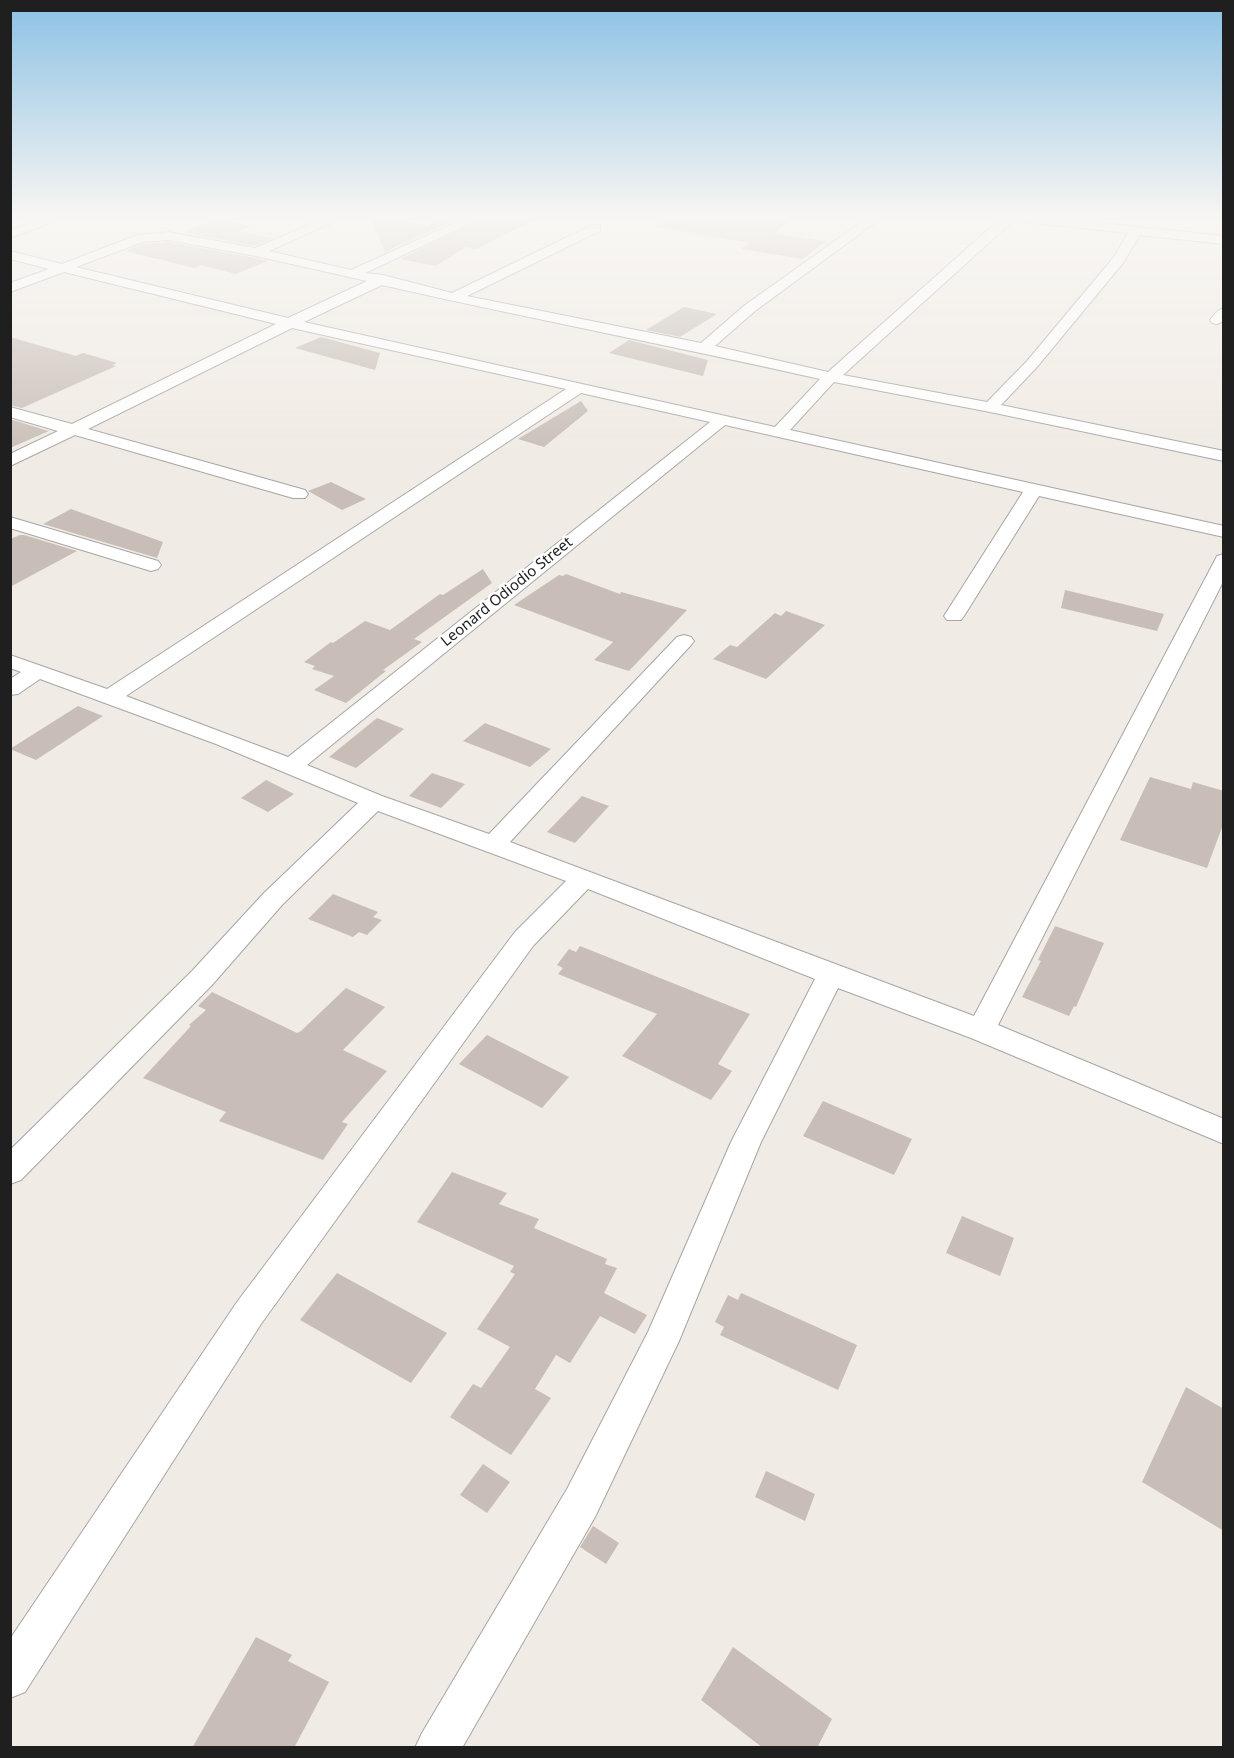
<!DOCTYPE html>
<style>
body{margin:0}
#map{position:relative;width:1234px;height:1758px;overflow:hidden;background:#f0ebe4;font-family:"Noto Sans",sans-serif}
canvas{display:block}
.frame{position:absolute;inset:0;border:12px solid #1f1f1f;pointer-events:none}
</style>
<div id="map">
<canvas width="1234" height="1758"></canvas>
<div class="frame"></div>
</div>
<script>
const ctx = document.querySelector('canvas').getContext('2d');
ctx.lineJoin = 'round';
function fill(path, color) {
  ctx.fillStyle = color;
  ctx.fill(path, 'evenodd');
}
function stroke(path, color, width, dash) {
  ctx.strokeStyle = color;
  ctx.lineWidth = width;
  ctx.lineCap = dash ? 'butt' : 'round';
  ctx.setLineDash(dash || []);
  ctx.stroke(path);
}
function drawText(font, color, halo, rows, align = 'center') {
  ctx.font = font + ' "Noto Sans",sans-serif';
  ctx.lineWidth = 5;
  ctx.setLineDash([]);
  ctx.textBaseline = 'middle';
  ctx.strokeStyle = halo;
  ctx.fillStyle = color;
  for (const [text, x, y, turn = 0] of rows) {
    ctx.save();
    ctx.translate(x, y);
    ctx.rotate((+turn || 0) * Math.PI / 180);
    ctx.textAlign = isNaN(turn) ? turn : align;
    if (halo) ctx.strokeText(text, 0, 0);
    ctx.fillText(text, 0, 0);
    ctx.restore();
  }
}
fill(new Path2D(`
 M431,216H464L385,252L373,222L385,217L430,226Z
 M488,216H542L476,249L466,247L435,266L400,259Z
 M657,216H795L774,234L826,241L803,259L741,249L750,243L657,227Z
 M218,219L251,226L238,231L272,238L255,246L182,232Z
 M168,242L256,258L268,261L236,274L201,265L194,268L126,251L143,244Z
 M684,307L717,314L680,337L646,330Z
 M10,337L76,356L83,353L117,363L112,365L116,366L22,408L10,405Z
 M321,337L380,353L375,370L295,348Z
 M629,340L708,360L703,376L609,353Z
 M581,401L588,411L544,447L518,439Z
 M10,419L45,430L49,431L10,448Z
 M331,482L366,499L342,510L308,491Z
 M71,509L163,542L157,558L43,524Z
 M20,535H24L77,551L10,587V539Z
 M483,569L492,583L414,639L422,642L383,670L386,671L346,703L314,690L334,676L312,669L315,666L304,662L331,642L333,643L365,621L390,630L440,594L443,595Z
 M566,574L620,594L621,592L687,610L629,671L594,660L613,642L514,605L559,575L563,576Z
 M1065,590L1164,614L1157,631L1061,608Z
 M786,611L825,625L766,679L713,659L730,645L737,647L775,613L781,616Z
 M78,706L103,716L36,760L10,749Z
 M377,718L404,729L356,768L329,757Z
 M485,723L551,749L530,767L463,741Z
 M432,773L465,784L441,808L409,796Z
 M1150,777L1191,789L1193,782L1224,791V822L1207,868L1120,840Z
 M266,780L294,794L268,812L241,798Z
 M582,796L609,806L575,843L547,832Z
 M333,894L378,912L373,917L382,920L367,935L359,932L353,937L308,919Z
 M1055,926L1104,943L1076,1007L1074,1006L1069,1016L1022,997L1041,961L1038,960Z
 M580,946L750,1014L718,1064L732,1071L711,1100L622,1056L657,1014L558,974L563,968L557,965L569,949L576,952Z
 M346,988L385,1007L343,1050L387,1071L342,1122L348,1124L323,1160L219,1121L226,1112L143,1078L191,1026L189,1025L206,1010L198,1006L212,992L297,1033L301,1031Z
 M487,1035L569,1077L542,1108L459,1064Z
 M823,1101L912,1139L894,1175L803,1136Z
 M452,1172L507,1193L499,1204L539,1219L534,1228L607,1259L605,1264L617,1268L604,1293L647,1315L635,1334L600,1316L570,1363L556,1355L535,1389L551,1398L511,1455L450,1417L473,1384L481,1388L510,1347L477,1329L515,1274L510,1272L514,1266L417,1222Z
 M962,1216L1014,1238L1000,1276L946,1253Z
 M337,1273L447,1333L411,1383L300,1320Z
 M741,1293L857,1345L838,1390L720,1335L724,1327L715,1322L728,1295L738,1300Z
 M1186,1387L1224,1409V1531L1142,1482Z
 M483,1464L510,1482L487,1513L460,1495Z
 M766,1471L815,1494L805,1521L755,1497Z
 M593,1526L619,1543L606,1564L580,1547Z
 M256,1637L292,1655L288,1661L329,1682L294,1748H192Z
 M733,1647L832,1719L817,1748H763L701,1700Z`), '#c8beb7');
const street = new Path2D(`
 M51,216H69L10,238V230Z
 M330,216H347L269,251L351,270L470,216H486L365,273L383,275L452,293L592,225H600V231L467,296L701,343L745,305L870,216H884L755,311L715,346L828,372L1000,219L995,216H1036L1224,236V244L1140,235L1123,263L1037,367L1001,405L1224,451V461L990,412L834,382L790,430L1224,526V537L1039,496L964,616L961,620H947L944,616L1023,492L725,425L307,765L382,796L489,834L677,637L684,635L691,637L694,641L691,645L510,842L974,1016L1215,560L1217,556L1224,554V580L998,1025L1224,1119V1144L971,1038L838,988L761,1142L679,1341L595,1517L462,1748H415L422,1733L567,1489L648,1332L731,1142L815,979L588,889L533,946L261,1324L25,1692L10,1698V1639L237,1302L515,932L566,881L378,811L282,905L212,985L21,1180L10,1184V1150L192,971L264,893L358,803L216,744L40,679L18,694L10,695V679L21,672L10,668V655L107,689L566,389L292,328L88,429L305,490L308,494L305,498H293L75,435L10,466V454L58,431L10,417V407L72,424L276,324L64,272L10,292V283L49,269L10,259V251L62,264L137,235L168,232L255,248ZM1013,221L1128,233L1114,257L1027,361L987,402L843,375ZM168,240L256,256L367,281L288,318L76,267L143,242ZM382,285C527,318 674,346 820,379L775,427L304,322ZM581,393L710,422L288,757L126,696Z
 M1224,308V321L1217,324L1212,323L1210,320C1214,315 1217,310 1224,308Z
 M10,517L158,561L161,565L158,569L151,571L10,528Z`);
stroke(street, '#a6a6a6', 2);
fill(street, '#fff');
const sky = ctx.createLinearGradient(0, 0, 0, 462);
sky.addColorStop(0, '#8cc1e4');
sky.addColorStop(0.47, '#f8f6f3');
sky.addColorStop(1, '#f8f6f300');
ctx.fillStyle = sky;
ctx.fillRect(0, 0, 1234, 462);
drawText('15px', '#1f1f1f', '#fff', [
 ["Leonard Odiodio Street",507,592,-39]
]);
</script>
